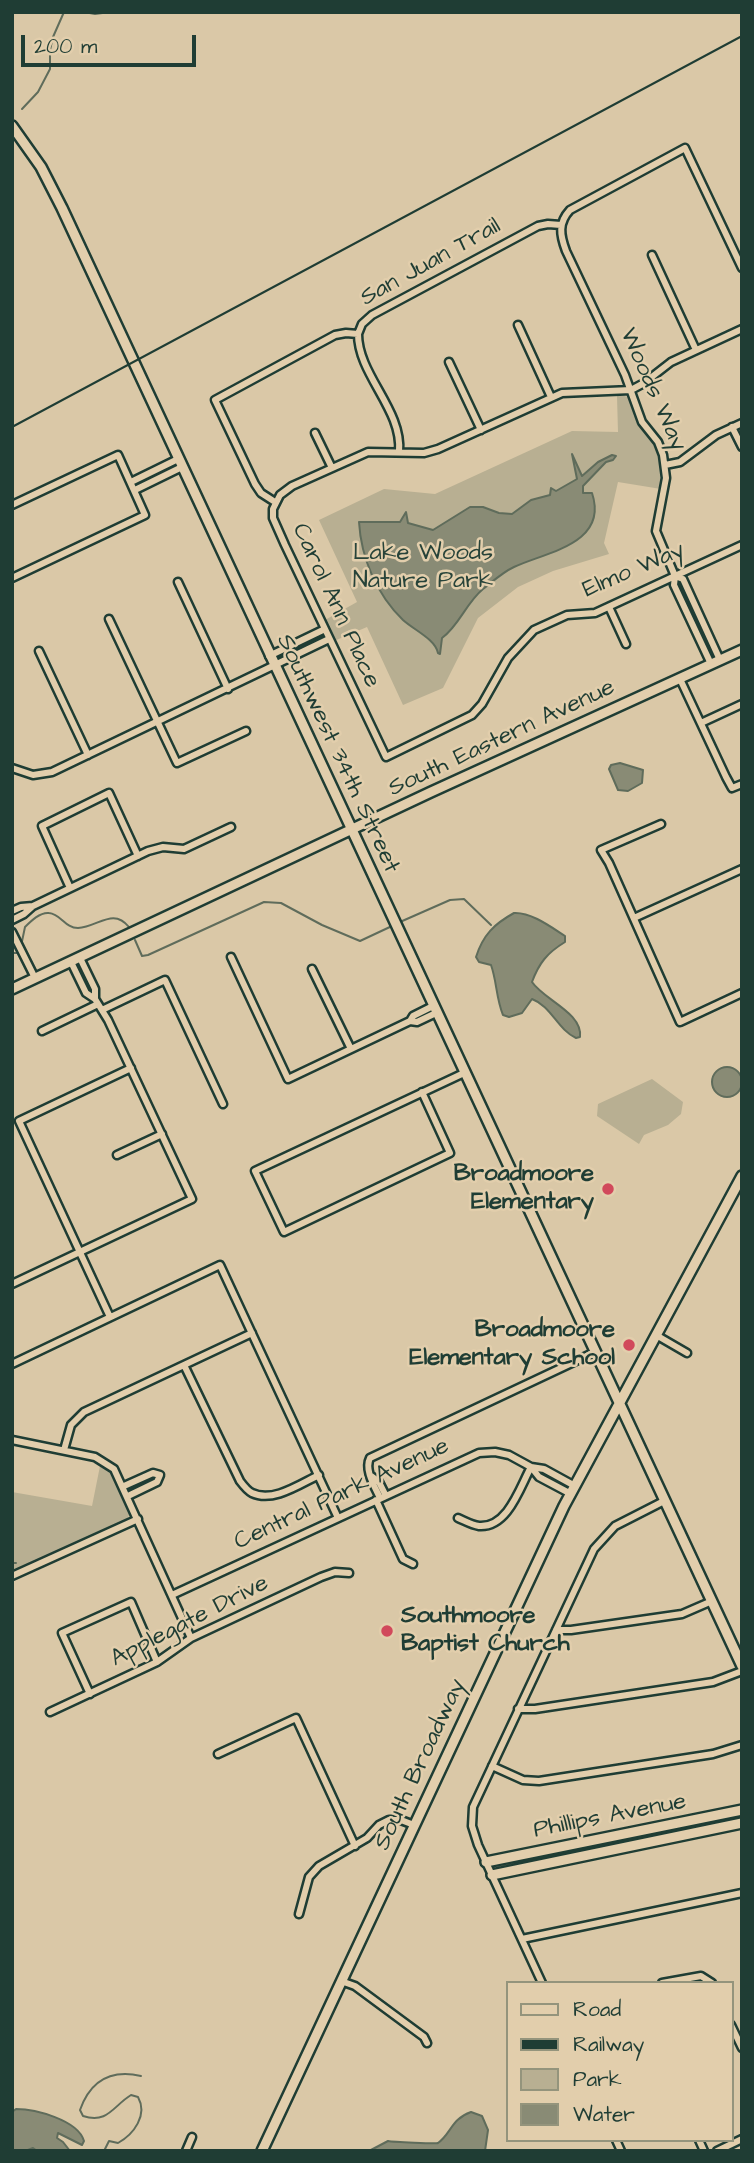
<!DOCTYPE html>
<style>
body{margin:0}
#map{position:relative;width:754px;height:2163px;overflow:hidden;background:#dac8a7;font-family:"Architects Daughter",sans-serif}
canvas{display:block}
.frame{position:absolute;inset:0;border:14px solid #1f3d34;pointer-events:none}
.legend{position:absolute;left:506px;top:1981px;width:228px;height:161px;box-sizing:border-box;background:#e2ceac;border:2px solid #94947c;margin:0;padding:9px 12px;list-style:none;font-size:21px;color:#1f3d34}
.legend li{display:flex;align-items:center;gap:14px;height:35px}
.legend b{width:35px;border:2px solid #94947c}
.scale{position:absolute;left:21px;top:35px;width:175px;height:32px;box-sizing:border-box;border:4px solid #1f3d34;border-top:0;padding-left:9px;font-size:21px;line-height:24px;white-space:nowrap;color:#1f3d34;-webkit-text-stroke:5px #e2ceac;paint-order:stroke}
</style>
<div id="map">
<canvas width="754" height="2163"></canvas>
<div class="frame"></div>
<ul class="legend">
<li><b style="height:9px;background:#e2ceac"></b>Road</li>
<li><b style="height:9px;background:#1f3d34"></b>Railway</li>
<li><b style="height:19px;background:#b8af92"></b>Park</li>
<li><b style="height:19px;background:#898b75"></b>Water</li>
</ul>
<div class="scale">200 m</div>
</div>
<script>
const ctx = document.querySelector('canvas').getContext('2d');
ctx.lineJoin = 'round';
function fill(path, color) {
  ctx.fillStyle = color;
  ctx.fill(path, 'evenodd');
}
function stroke(path, color, width, dash) {
  ctx.strokeStyle = color;
  ctx.lineWidth = width;
  ctx.lineCap = dash ? 'butt' : 'round';
  ctx.setLineDash(dash || []);
  ctx.stroke(path);
}
function drawText(font, color, halo, rows, align = 'center') {
  ctx.font = font + ' "Architects Daughter",sans-serif';
  ctx.lineWidth = 5;
  ctx.setLineDash([]);
  ctx.textBaseline = 'middle';
  ctx.strokeStyle = halo;
  ctx.fillStyle = color;
  for (const [text, x, y, turn = 0] of rows) {
    ctx.save();
    ctx.translate(x, y);
    ctx.rotate((+turn || 0) * Math.PI / 180);
    ctx.textAlign = isNaN(turn) ? turn : align;
    if (halo) ctx.strokeText(text, 0, 0);
    ctx.fillText(text, 0, 0);
    ctx.restore();
  }
}
fill(new Path2D(`
 M621,395L628,397L636,419L656,445L661,460L663,473L661,489L618,482L604,543L609,554L553,571L518,587L478,618L443,688L403,705L367,627L334,641L325,620L357,602L319,520L384,489L435,494L572,431L618,432L617,396Z
 M652,1079L683,1102L681,1114L668,1125L644,1135L639,1144L597,1116L598,1104Z
 M100,1466L112,1474L131,1512L127,1519L12,1572V1492L92,1506Z`), '#b8af92');
const water = new Path2D(`
 M572,454L582,476L598,462L612,455L616,456L613,460L606,462L583,486V493H592C609,544 546,552 514,567C503,572 492,582 483,589C466,603 459,626 442,638L440,654L438,653C435,639 414,630 403,620C377,595 361,558 359,522H400L406,512L408,523L433,530L470,507H483L499,513L512,514L531,500L550,495L551,488L556,491L577,479Z
 M620,763L643,770L642,783L628,791L618,790L609,769L611,765Z
 M514,913C531,912 551,927 565,936V942C547,953 539,963 532,982C544,1000 583,1013 580,1037L576,1038C558,1030 551,1006 532,999L522,1013L509,1017L503,1015C496,998 497,982 491,965L479,962L476,957C483,935 494,924 514,913Z
 M712 1082a15 15 0 1 1 30 0a15 15 0 1 1-30 0Z
 M16,2109C35,2109 78,2120 84,2141L82,2145L58,2133L57,2138L63,2142L70,2151H37L33,2148C27,2151 18,2153 12,2149V2112Z
 M471,2112L482,2116L488,2130L485,2151H369L388,2141C393,2142 436,2144 438,2143C451,2134 451,2119 471,2112Z`);
fill(water, '#898b75');
stroke(water, '#5f6c5b', 2);
stroke(new Path2D(`
 M84,12L95,14L110,12
 M22,109L38,92L50,69V50L53,37L64,12
 M400,922L450,900L464,899L491,925
 M135,940L142,956L148,955L264,902L281,903L322,925L360,941L392,926
 M21,946L25,927C31,921 40,912 49,913C61,914 65,928 78,928C98,927 113,907 129,927
 M12,953H19L20,951
 M12,1563H16
 M104,2151L109,2141L118,2143C134,2134 148,2115 138,2097L131,2095C113,2106 108,2124 83,2116L80,2110C90,2082 110,2069 141,2076`), '#5f6c5b', 2);
const street = new Path2D(`
 M652,255L696,350
 M518,325L551,397
 M742,329L671,362L644,383L631,390L562,393L438,449L424,453L368,452L292,486L280,495L273,509V518L285,545L386,757L472,715L482,704L508,658L534,630L567,615L595,613L742,545
 M358,334C358,375 403,410 399,452
 M449,362L481,430
 M732,427L742,447
 M315,433L332,468
 M665,465L680,462L716,435L742,423
 M131,482L178,459
 M135,490L182,467
 M275,502L261,493L255,484L215,400L335,335L346,333L358,334L362,324L372,315L538,226L548,224L561,225
 M12,505L118,455L145,515L12,578
 M675,576L656,531L666,478L663,455L658,442L642,422L625,375L566,251C560,235 558,223 570,210L685,148L742,268
 M178,582L228,689
 M609,607L626,644
 M109,619L177,763L246,731
 M39,651L88,755
 M269,656L325,629
 M711,664L674,585L675,576L683,579L720,660
 M680,679L726,777L732,788L742,784
 M701,723L742,704
 M12,768L33,775L52,772L329,639
 M661,824L601,850L609,863L680,1022L742,993
 M70,888L42,826L109,793L138,856
 M12,911L21,907L33,906
 M634,918L742,869
 M12,920L24,914L33,906L148,851L163,847L184,849L231,827
 M12,932L35,978
 M231,957L288,1079L410,1021L417,1022L436,1013
 M80,958L95,989V999
 M312,969L351,1049
 M102,1010L165,980L223,1104
 M410,1021L413,1016L433,1006
 M42,1031L98,1004
 M422,1092L450,1153L284,1232L255,1171L464,1073
 M117,1155L162,1134
 M12,1284L192,1199L108,1020L95,999L86,993L71,962
 M110,1317L19,1121L131,1068
 M656,1335L687,1353
 M12,1364L220,1265L338,1518
 M184,1365L240,1481C243,1485 248,1491 252,1493C273,1503 300,1484 319,1475
 M12,1440L95,1457L114,1469L191,1638
 M64,1450L71,1425L84,1412L252,1333
 M531,1467L539,1477L571,1494
 M371,1476L379,1482L386,1496
 M124,1486L153,1473L160,1475L157,1482L128,1496
 M380,1498C375,1487 364,1470 370,1458L595,1352
 M376,1500L403,1559L413,1564
 M458,1518C465,1521 472,1525 479,1526C508,1528 520,1487 531,1467
 M12,1576L138,1519
 M172,1595L479,1453L495,1452L509,1455L531,1467L544,1469L575,1486
 M556,1630H571L682,1614L712,1601
 M90,1694L62,1633L131,1602L157,1662
 M518,1709H535L713,1682L742,1671
 M50,1712L157,1662L191,1638L321,1577L335,1572L349,1573
 M218,1754L296,1718L355,1846
 M492,1766L523,1780L539,1781L713,1754L742,1745
 M299,1914L309,1877L319,1866L367,1838L379,1825L389,1820H401L414,1825
 M522,1939L742,1893
 M341,1981L355,1986L424,2037L427,2043
 M542,1983L478,1845L472,1826L473,1807L594,1549L615,1526L664,1501
 M662,1983L701,1976L712,1983
 M731,2025L742,2048
 M616,2140L621,2151
 M699,2140L704,2151
 M186,2151L192,2137
 M717,2151L742,2139`);
const secondary = new Path2D(`
 M12,126L41,167L62,208L742,1666
 M12,989L431,792L742,650
 M486,1862L742,1810
 M492,1875L742,1823
 M262,2151L564,1506L742,1176`);
stroke(street, '#1f3d34', 11);
stroke(secondary, '#1f3d34', 14);
stroke(street, '#e2ceac', 6);
stroke(secondary, '#e2ceac', 9);
stroke(new Path2D(`
 M12,427L742,36`), '#1f3d34', 2);
for (const [x, y, r, color] of [
 [608,1189,7,"#d1495b"],
 [629,1345,7,"#d1495b"],
 [387,1631,7,"#d1495b"]
]) {
  const dot = new Path2D();
  dot.arc(x, y, r, 0, 2 * Math.PI);
  ctx.fillStyle = color;
  ctx.fill(dot);
  stroke(dot, '#e2ceac', 2.5);
}
drawText('24px', '#1f3d34', '#e2ceac', [
 ["San Juan Trail",431,263,-29],
 ["Woods Way",652,390,66],
 ["Elmo Way",634,571,-23],
 ["Carol Ann Place",335,606,65],
 ["South Eastern Avenue",502,739,-25],
 ["Southwest 34th Street",337,754,65],
 ["Central Park Avenue",342,1495,-25],
 ["Applegate Drive",190,1622,-27],
 ["South Broadway",421,1765,-65],
 ["Phillips Avenue",610,1817,-11]
]);
drawText('24px', '#274339', '#e2ceac', [
 ["Lake Woods",423,554],
 ["Nature Park",423,582]
]);
drawText('bold 24px', '#1f3d34', '#e2ceac', [
 ["Broadmoore",594,1175],
 ["Elementary",594,1203],
 ["Broadmoore",615,1331],
 ["Elementary School",615,1359],
 ["Southmoore",401,1617,"left"],
 ["Baptist Church",401,1645,"left"]
], 'right');
</script>
